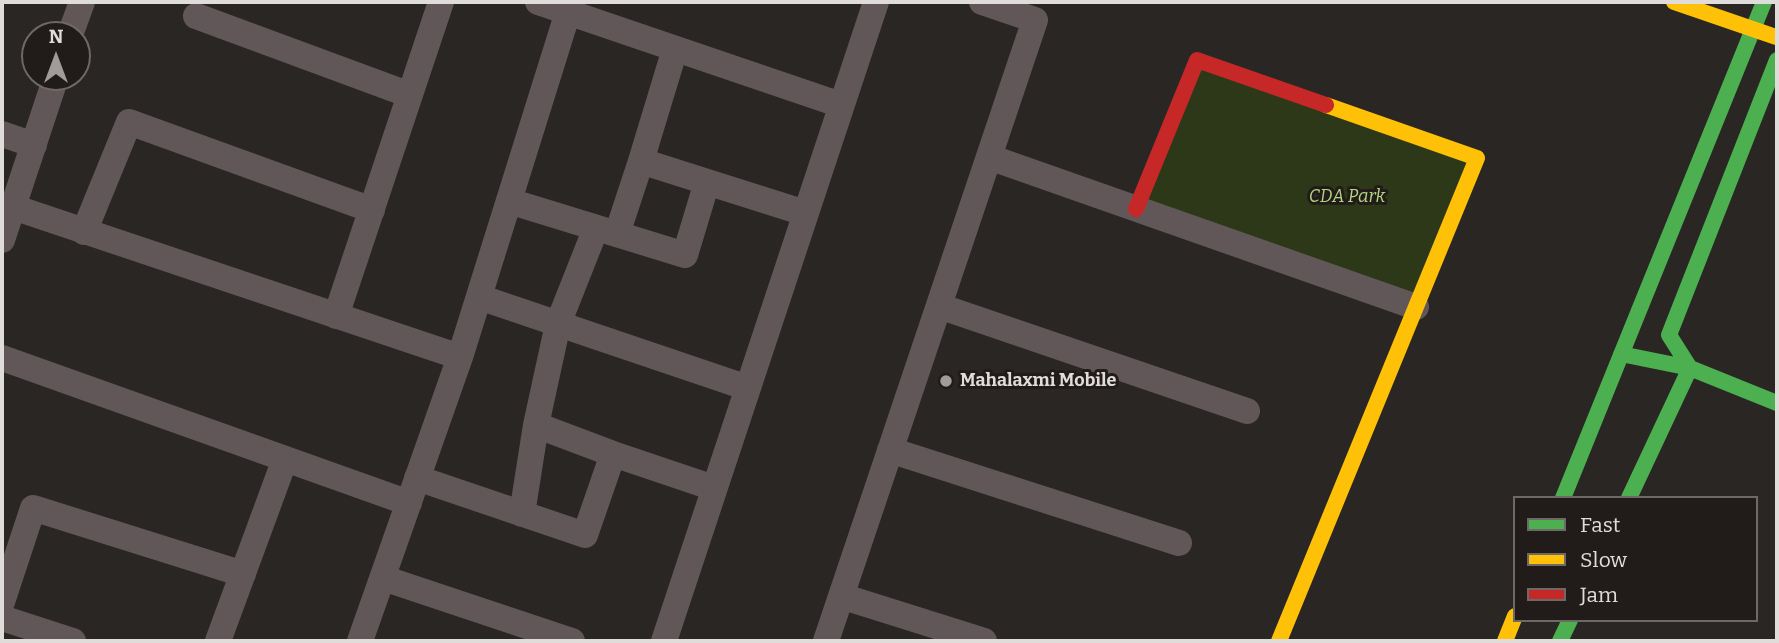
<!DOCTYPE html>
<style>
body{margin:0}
#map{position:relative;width:1779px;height:643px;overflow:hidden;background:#292624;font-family:Bitter,serif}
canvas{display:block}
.frame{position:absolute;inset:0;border:4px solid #e0dcda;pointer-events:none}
.legend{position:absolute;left:1513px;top:496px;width:245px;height:126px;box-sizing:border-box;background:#211c19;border:2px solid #6d6966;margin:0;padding:9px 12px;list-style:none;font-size:21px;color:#e0dcda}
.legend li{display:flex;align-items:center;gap:14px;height:35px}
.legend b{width:35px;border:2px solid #6d6966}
.north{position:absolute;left:21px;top:21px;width:70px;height:70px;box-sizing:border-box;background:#211c19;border:2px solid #6d6966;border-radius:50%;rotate:0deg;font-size:19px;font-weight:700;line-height:28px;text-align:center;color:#e0dcda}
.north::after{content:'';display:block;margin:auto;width:24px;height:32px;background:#a09c9a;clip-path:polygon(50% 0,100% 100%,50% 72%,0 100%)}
</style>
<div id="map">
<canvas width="1779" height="643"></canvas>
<div class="frame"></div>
<ul class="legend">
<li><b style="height:9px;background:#4caf50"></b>Fast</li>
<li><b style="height:9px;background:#ffc107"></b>Slow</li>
<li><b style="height:9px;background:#c62828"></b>Jam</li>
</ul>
<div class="north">N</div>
</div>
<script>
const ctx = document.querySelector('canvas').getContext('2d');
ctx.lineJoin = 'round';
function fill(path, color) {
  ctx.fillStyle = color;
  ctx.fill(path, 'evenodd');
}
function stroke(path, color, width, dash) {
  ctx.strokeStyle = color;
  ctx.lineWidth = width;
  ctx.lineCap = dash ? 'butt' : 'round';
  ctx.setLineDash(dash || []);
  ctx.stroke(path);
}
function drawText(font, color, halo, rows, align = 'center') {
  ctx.font = font + ' Bitter,serif';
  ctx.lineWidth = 6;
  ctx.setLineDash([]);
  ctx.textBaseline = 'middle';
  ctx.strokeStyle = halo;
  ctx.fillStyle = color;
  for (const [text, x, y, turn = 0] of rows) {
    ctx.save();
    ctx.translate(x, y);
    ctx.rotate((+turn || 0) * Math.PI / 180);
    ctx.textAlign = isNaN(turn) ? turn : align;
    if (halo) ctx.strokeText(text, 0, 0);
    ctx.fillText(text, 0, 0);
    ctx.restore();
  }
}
fill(new Path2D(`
 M1200,67L1470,161L1412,300L1144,205Z`), '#2d3818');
stroke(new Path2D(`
 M538,2L841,105
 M196,16L410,95
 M70,35L82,2
 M2,134L34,145
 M989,157L1416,307
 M641,161L675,49
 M509,201L685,255L707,182L805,213
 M13,207L460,357L568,12
 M84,232L129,122L372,210
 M617,234L641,161L707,182
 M2,240L56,77
 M479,297L748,388
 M939,306L1247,411
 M336,316L441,2
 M2,358L409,503
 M536,425L558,324L596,228
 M890,450L1179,543
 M417,478L585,535L613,454L714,488
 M522,514L536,425L613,454
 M383,578L572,641
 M841,596L984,641
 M2,602L33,508L243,574
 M2,618L73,641
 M218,641L285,459
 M360,641L460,357
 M664,641L876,2
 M826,641L1035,20L982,2`), '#615758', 26);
stroke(new Path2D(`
 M1621,354L1690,368L1777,403
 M1690,368L1669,335L1777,60
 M1563,498L1764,2
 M1629,498L1690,368
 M1560,641L1570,620`), '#4caf50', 16);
stroke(new Path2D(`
 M1674,2L1776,37
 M1279,641L1477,158L1326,105
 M1505,641L1515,616`), '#ffc107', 16);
stroke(new Path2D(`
 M1136,209L1197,60L1326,105`), '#c62828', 16);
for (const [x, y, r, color] of [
 [946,381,7,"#a09c9a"]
]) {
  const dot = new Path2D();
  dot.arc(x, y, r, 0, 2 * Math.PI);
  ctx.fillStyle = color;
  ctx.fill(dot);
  stroke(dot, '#211c19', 2.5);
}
drawText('italic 18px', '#b4d680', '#211c19', [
 ["CDA Park",1347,197]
]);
drawText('bold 18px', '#e0dcda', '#211c19', [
 ["Mahalaxmi Mobile",960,381]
], 'left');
</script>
